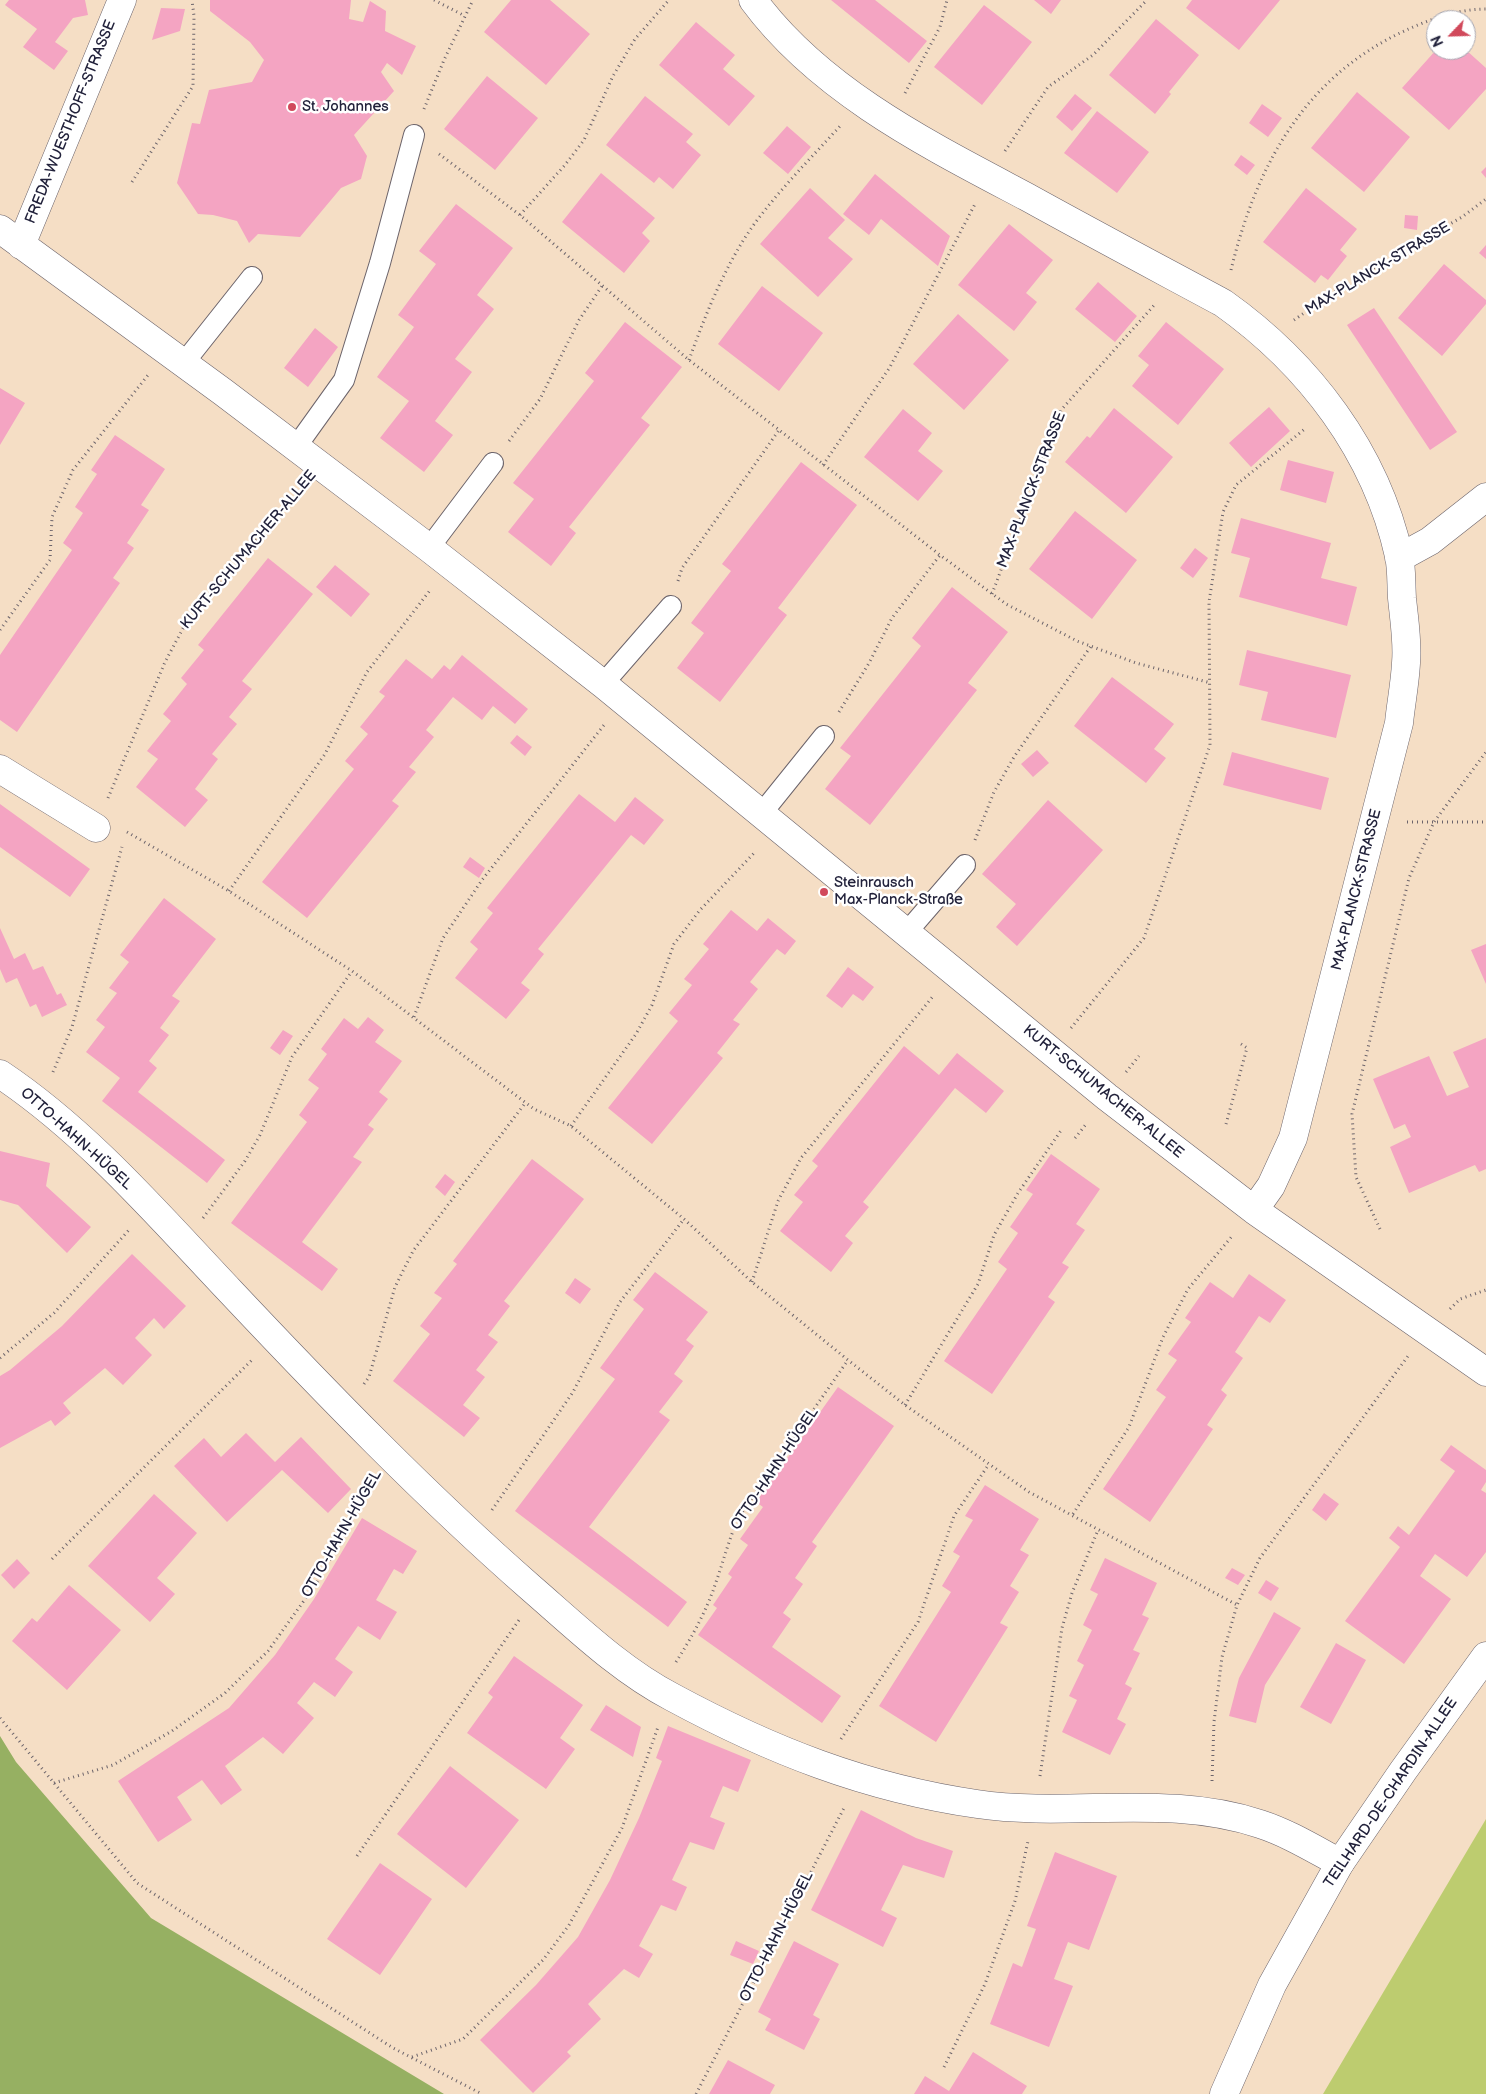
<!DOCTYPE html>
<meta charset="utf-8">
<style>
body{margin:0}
#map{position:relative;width:1486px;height:2094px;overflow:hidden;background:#f5dec5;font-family:"Balsamiq Sans",sans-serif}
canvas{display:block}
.north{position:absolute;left:1426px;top:10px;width:50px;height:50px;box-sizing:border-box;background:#fff;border:1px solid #a7a7b1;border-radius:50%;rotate:246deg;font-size:14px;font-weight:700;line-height:20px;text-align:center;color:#22223b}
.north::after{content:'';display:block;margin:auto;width:18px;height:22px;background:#d1495b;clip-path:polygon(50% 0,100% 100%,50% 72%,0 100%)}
</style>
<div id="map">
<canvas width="1486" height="2094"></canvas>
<div class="north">N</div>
</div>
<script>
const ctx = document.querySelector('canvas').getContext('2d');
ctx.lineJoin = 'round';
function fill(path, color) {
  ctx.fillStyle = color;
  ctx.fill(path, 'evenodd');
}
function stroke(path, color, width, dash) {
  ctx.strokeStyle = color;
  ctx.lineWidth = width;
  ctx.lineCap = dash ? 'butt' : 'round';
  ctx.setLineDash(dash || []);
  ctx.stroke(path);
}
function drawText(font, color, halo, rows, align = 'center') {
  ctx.font = font + ' "Balsamiq Sans",sans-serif';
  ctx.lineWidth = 5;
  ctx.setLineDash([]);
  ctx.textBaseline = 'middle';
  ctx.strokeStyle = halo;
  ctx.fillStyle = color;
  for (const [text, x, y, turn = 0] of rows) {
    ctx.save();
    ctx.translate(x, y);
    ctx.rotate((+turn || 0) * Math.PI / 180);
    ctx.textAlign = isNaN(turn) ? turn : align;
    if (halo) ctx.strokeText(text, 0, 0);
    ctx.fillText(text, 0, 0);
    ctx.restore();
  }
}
fill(new Path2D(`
 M1486,1819V2094H1323Z`), '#bdcc6f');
fill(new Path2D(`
 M0,1736L16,1762L151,1918L444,2094H0Z`), '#96b062');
fill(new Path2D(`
 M9,0H85L88,15L73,18L55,42L68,51L54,70L23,47L37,29L5,5Z
 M210,0H351L349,19L363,22L370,1L386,11L385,31L416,46L402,75L387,63L381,72L394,91L354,135L367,156L361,179L341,188L300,237L258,234L249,243L237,221L213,215L198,214L177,183L192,123L200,124L209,90L252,82L264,60L250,42L210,11Z
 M511,0H550L590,34L546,85L484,32Z
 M831,0H875L927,41L909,63Z
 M1034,0H1061L1051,14Z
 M1192,0H1280L1239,50L1186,8Z
 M984,5L1032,42L982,105L934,67Z
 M161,8L185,9L180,31L152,40Z
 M1156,19L1199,55L1169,92L1171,94L1155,114L1109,75Z
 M696,22L735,55L723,69L755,96L729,126L659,65Z
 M1436,50H1466L1486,68V89L1449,130L1402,88Z
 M487,76L538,118L495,170L444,129Z
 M1357,92L1410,137L1364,192L1311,148Z
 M1075,94L1092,108L1072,131L1056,117Z
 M645,96L693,134L686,142L701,155L673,189L659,177L654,183L606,145Z
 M1262,104L1282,118L1268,137L1249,123Z
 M1097,111L1149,152L1117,193L1064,153Z
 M787,126L811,147L788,174L763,153Z
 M1241,155L1255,165L1247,175L1234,165Z
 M1486,167V178L1481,172Z
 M601,173L655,218L642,233L650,241L624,273L562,222Z
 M875,174L950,236L938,266L881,219L869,235L843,214Z
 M810,188L845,220L828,238L853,259L818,297L760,244Z
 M1306,188L1357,229L1340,250L1347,256L1328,280L1321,275L1315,283L1263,242Z
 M456,204L513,248L477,295L494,309L455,359L472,372L435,421L453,435L424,472L380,438L409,401L377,377L414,327L398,315L436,264L419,251Z
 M1405,215L1418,216L1417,230L1404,228Z
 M1009,224L1053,260L1026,293L1037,302L1014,331L958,285Z
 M1486,245V259L1479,253Z
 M1444,264L1486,300V304L1442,356L1398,318Z
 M1098,282L1137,316L1115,342L1075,309Z
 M762,286L823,333L779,391L718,344Z
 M1374,308L1457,432L1430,450L1347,325Z
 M958,314L1009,360L964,410L913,364Z
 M625,322L682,367L641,418L650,425L569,527L576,533L551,566L508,532L534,499L513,483L594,381L585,373Z
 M1166,322L1224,369L1178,425L1132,386L1149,365L1138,356Z
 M315,328L338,347L308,387L284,368Z
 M0,388L25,403L0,445Z
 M1269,407L1290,431L1251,467L1229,443Z
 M1114,408L1173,457L1126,513L1065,462L1087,436L1090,438Z
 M903,409L932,433L918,451L943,471L918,501L864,457Z
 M115,435L165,469L141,505L149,510L127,543L134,548L113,578L120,583L17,732L0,720V655L72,550L63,543L83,513L75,507L97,474L91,470Z
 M1288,460L1334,472L1326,503L1280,490Z
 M801,462L857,505L778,608L787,615L720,702L677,668L704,633L691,623L731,571L722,564Z
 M1075,511L1137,560L1092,619L1029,569Z
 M1241,518L1331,543L1321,578L1357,587L1347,626L1239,597L1250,558L1231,553Z
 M1195,548L1208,558L1193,578L1180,568Z
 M268,558L313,594L242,681L252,689L229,717L237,724L212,754L218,759L195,789L208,800L185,827L136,787L158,759L147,751L171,721L163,714L187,684L181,678L204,650L198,645Z
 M335,565L370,594L351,617L316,587Z
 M952,587L1008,632L968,683L977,690L870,825L825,789L851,756L840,748L921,646L912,638Z
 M1247,650L1351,675L1336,738L1261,720L1268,692L1239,685Z
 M462,655L528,709L515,724L493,706L482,720L453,697L426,730L434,737L409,767L416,772L392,801L399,806L307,918L262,882L354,769L345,761L368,734L360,727L385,696L379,692L406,659L432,679L444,665L450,670Z
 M1112,677L1174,724L1154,749L1166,758L1146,783L1074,726Z
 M517,735L532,747L525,756L510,743Z
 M1037,750L1049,763L1033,777L1021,764Z
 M1232,752L1329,778L1321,810L1223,785Z
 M579,794L615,822L635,797L664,820L644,845L631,835L538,949L544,954L521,983L530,990L506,1019L455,978L478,949L470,942L493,913L487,908Z
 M1048,800L1103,850L1017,946L996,927L1016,904L982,874Z
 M0,804L90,869L70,897L0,847Z
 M470,857L485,868L479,878L463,867Z
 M164,898L216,939L172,996L180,1001L160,1028L169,1035L149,1061L157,1068L138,1092L225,1160L207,1183L102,1101L120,1078L86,1052L105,1027L96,1020L117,993L109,988L129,962L120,955Z
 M731,910L757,931L768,918L796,941L785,955L777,949L750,982L758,989L733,1020L740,1024L717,1053L723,1058L652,1144L608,1108L678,1021L669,1013L692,985L684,979L709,949L703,944Z
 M0,928L14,959L25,953L33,970L43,966L57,995L61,993L67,1005L42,1017L36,1004L30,1007L17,978L6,983L0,969Z
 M1486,944V984L1471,950Z
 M848,967L874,987L863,1001L853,994L842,1008L826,996Z
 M368,1017L384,1030L375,1042L402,1061L379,1092L388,1099L368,1125L374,1129L353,1157L362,1162L302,1242L338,1269L322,1291L231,1223L307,1122L299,1115L319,1088L308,1080L327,1054L321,1049L344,1018L358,1029Z
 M283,1030L293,1036L280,1055L270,1048Z
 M1486,1038V1169L1479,1172L1475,1165L1409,1193L1390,1147L1411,1137L1405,1124L1394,1129L1373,1079L1429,1056L1447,1096L1469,1087L1453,1052Z
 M904,1046L939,1075L957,1053L1004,1091L986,1113L955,1088L863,1202L869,1207L845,1236L853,1243L831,1272L780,1231L803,1202L794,1195L818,1166L812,1161Z
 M0,1151L50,1163L46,1186L91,1227L67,1253L18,1205L0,1200Z
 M1051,1154L1100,1189L1076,1224L1085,1230L1062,1263L1069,1267L1048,1297L1055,1302L992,1394L944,1361L1007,1269L998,1262L1018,1233L1010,1227L1033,1194L1026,1190Z
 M532,1159L584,1199L504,1301L510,1306L488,1335L498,1342L476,1370L485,1377L463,1405L480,1418L464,1437L393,1381L430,1334L420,1326L442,1298L434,1293L457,1264L453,1261Z
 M445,1174L455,1182L445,1196L435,1187Z
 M132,1254L186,1306L164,1329L154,1318L135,1338L152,1355L123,1385L105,1368L63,1403L71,1413L55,1426L51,1420L0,1448V1376L10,1370L62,1326Z
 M655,1272L708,1312L686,1340L694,1346L674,1374L683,1381L659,1412L670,1420L589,1527L687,1602L668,1627L515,1511L615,1379L600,1368L644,1309L633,1300Z
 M1249,1274L1286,1300L1270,1323L1259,1316L1235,1352L1243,1358L1221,1390L1227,1395L1207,1425L1213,1429L1150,1522L1103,1489L1166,1397L1156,1390L1177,1360L1168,1354L1191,1322L1185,1318L1210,1282L1233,1298Z
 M575,1278L591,1289L580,1304L565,1293Z
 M838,1387L894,1426L812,1542L817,1546L795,1578L803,1584L783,1613L791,1619L772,1647L841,1696L822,1723L698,1635L717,1608L713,1605L732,1577L728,1574L748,1545L740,1539L763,1507L756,1502Z
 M246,1433L275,1462L301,1437L351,1489L328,1513L282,1470L227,1522L174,1466L204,1438L221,1457Z
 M1451,1445L1486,1470V1482L1481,1490L1486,1493V1552L1467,1577L1435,1554L1420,1576L1451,1599L1404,1664L1345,1621L1400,1547L1389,1538L1398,1526L1409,1535L1455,1471L1440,1460Z
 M985,1485L1039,1519L1020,1550L1029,1555L1010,1586L1019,1592L1000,1623L1008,1627L936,1742L879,1706L951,1592L942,1586L960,1556L953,1552L973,1520L965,1516Z
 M1324,1493L1339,1504L1326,1521L1312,1510Z
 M154,1494L197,1533L157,1578L175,1594L150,1622L88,1566Z
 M362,1518L417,1551L403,1574L394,1569L376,1600L397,1612L380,1640L358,1626L335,1659L353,1672L335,1697L314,1682L297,1703L314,1718L283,1754L263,1737L225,1766L242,1790L221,1805L202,1780L177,1797L192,1820L158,1842L118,1781L229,1708L275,1655L314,1599Z
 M1105,1558L1157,1583L1142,1615L1149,1618L1133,1650L1140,1653L1125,1684L1132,1688L1117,1719L1126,1724L1110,1755L1062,1732L1077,1700L1069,1696L1084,1665L1077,1661L1092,1630L1083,1625L1098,1594L1090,1590Z
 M17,1559L30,1573L14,1589L1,1575Z
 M1232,1568L1245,1575L1238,1585L1225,1578Z
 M1266,1580L1279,1588L1271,1601L1258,1593Z
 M69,1585L121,1630L67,1690L12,1641L32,1618L37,1622Z
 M1274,1612L1301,1628L1265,1685L1256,1723L1229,1716L1239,1678Z
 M1336,1643L1366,1660L1331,1724L1300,1707Z
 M514,1656L583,1705L560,1738L575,1749L546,1789L467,1733L493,1697L488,1693Z
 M606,1705L641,1727L633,1757L590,1730Z
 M668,1726L751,1760L738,1792L723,1786L710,1817L725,1823L714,1850L690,1842L672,1880L687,1887L676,1911L661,1905L639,1946L653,1954L639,1978L624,1969L588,2004L601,2019L567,2052L571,2056L533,2093L480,2040L536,1985L578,1937L610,1880L639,1818L662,1761L656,1758Z
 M450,1766L519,1820L466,1888L397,1834Z
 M861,1810L916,1838L953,1851L944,1878L903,1865L881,1910L897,1918L883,1947L811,1910Z
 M1055,1852L1117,1876L1089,1950L1068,1942L1054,1979L1073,1986L1049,2047L990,2024L1013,1963L1022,1967L1036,1929L1027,1926Z
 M380,1863L432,1899L380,1975L327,1939Z
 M736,1941L759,1951L753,1964L730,1955Z
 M794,1941L839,1964L813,2015L820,2019L804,2050L765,2030L771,2019L758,2012Z
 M973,2052L1027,2086L1022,2094H914L925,2076L949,2091Z
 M728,2060L775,2085L770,2094H709Z`), '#f4a4c2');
const lane = new Path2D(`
 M183,364L252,277
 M296,447L344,380L380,263L414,135
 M429,548L493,463
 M603,684L671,606
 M762,813L824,736
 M907,932L965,865`);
const street = new Path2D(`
 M753,0C820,91 929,145 1027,197C1092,233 1158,268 1223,303C1309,364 1376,452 1399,556C1402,570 1401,584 1402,598C1404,619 1408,642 1406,663C1405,683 1401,703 1399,723L1293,1138L1271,1186L1254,1210
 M0,229L223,392L429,548L603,684L1107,1097L1254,1210L1486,1372
 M21,245L122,0
 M1399,558L1430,541L1486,497
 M0,769L96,828
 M0,1074C87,1132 159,1216 230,1291C326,1393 426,1496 531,1588C575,1626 620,1670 672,1697C770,1750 866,1788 977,1804C1071,1818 1168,1793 1260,1824C1288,1833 1314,1849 1340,1863`);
const secondary = new Path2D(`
 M1224,2094L1272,1985L1340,1863L1403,1771L1486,1656`);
stroke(lane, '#6c646b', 22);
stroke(street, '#6c646b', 29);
stroke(secondary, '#6c646b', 29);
stroke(new Path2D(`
 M434,0L465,16
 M905,93L940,27L947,0
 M424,109L444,60L473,0
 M1005,151L1048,87L1093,55L1147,0
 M439,154L520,215L689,360L940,555L1006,604L1077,641L1136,663L1211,683
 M132,182L193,86L194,16L192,0
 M520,215L565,165L584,140L613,76L635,39L669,0
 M1231,270C1256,167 1303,79 1402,32C1428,20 1457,9 1486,9
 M1294,320L1343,286L1462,217L1486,199
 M689,360C706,313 726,263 755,223C781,188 812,157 841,125
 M509,441L540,399L579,320L602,286
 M823,465L890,367L975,204
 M678,581L682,568L779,430
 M992,594L1061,410L1156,303
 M0,630L50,560L52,517L73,470L148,375
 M839,712L869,663L892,618L940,555
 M108,798L165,662L187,621L298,490
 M1407,822H1486
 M127,832L229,891L352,971L534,1109L571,1126L684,1219L752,1282L848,1360L905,1405L989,1464L1029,1492L1237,1605
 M975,840L994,792L1014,757L1091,646
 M229,891L325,754L367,672L431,589
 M414,1017L443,938L482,880L604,725
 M1071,1028L1144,938L1210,745L1209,602L1223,512L1236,485L1306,428
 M53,1072L72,1027L122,847
 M1126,1072L1139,1056
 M1226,1124L1247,1048L1238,1042
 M571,1126L636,1034L652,1005L674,944L700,910L756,851
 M1075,1138L1087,1123
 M203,1218L245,1161L260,1135L292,1057L352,971
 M1380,1229L1356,1177L1352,1114L1409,878L1434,822L1486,752
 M752,1282L778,1201L801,1158L934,995
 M1450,1309L1460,1299L1486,1290
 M0,1358L54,1313L129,1230
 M364,1384L369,1377L395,1287L413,1251L526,1102
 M905,1405L978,1284L994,1235L1018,1193L1062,1129
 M492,1510L573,1392L620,1302L684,1219
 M1073,1514L1129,1427L1163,1337L1188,1289L1233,1235
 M52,1559L252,1360
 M676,1662C692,1637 707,1610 716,1582C724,1560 729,1538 739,1517L848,1360
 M0,1718L137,1883L393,2048L482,2094
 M841,1739L918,1622L954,1516L989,1464
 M1040,1776L1062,1628L1072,1593L1098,1530
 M1212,1781L1214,1722L1222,1657L1237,1605L1260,1558L1408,1356
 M54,1783L113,1765L172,1731L225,1693L268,1651L318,1581L373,1482
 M357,1856L519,1620
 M412,2057L463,2039L543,1960L569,1925L622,1828L658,1727
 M944,2067L985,1984L1015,1901L1028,1841
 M696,2094L845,1806`), '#6c646b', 3, [1, 4]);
stroke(lane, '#fff', 20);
stroke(street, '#fff', 28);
stroke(secondary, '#fff', 28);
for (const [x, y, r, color] of [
 [292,107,5,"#d1495b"],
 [824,892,5,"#d1495b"]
]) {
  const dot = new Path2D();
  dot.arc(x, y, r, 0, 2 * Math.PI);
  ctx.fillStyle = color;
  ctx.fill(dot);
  stroke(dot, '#fff', 2);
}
drawText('15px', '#22223b', '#fff', [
 ["St. Johannes",302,107],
 ["Steinrausch",834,883],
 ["Max-Planck-Straße",834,900]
], 'left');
drawText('15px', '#22223b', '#fff', [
 ["FREDA-WUESTHOFF-STRASSE",71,122,-68],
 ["MAX-PLANCK-STRASSE",1378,269,-31],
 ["MAX-PLANCK-STRASSE",1032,490,-69],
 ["KURT-SCHUMACHER-ALLEE",249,550,-50],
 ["MAX-PLANCK-STRASSE",1357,890,-76],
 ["KURT-SCHUMACHER-ALLEE",1103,1092,39],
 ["OTTO-HAHN-HÜGEL",76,1139,42],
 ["OTTO-HAHN-HÜGEL",775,1469,-56],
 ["OTTO-HAHN-HÜGEL",342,1534,-60],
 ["TEILHARD-DE-CHARDIN-ALLEE",1391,1793,-56],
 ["OTTO-HAHN-HÜGEL",777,1937,-63]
]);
</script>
